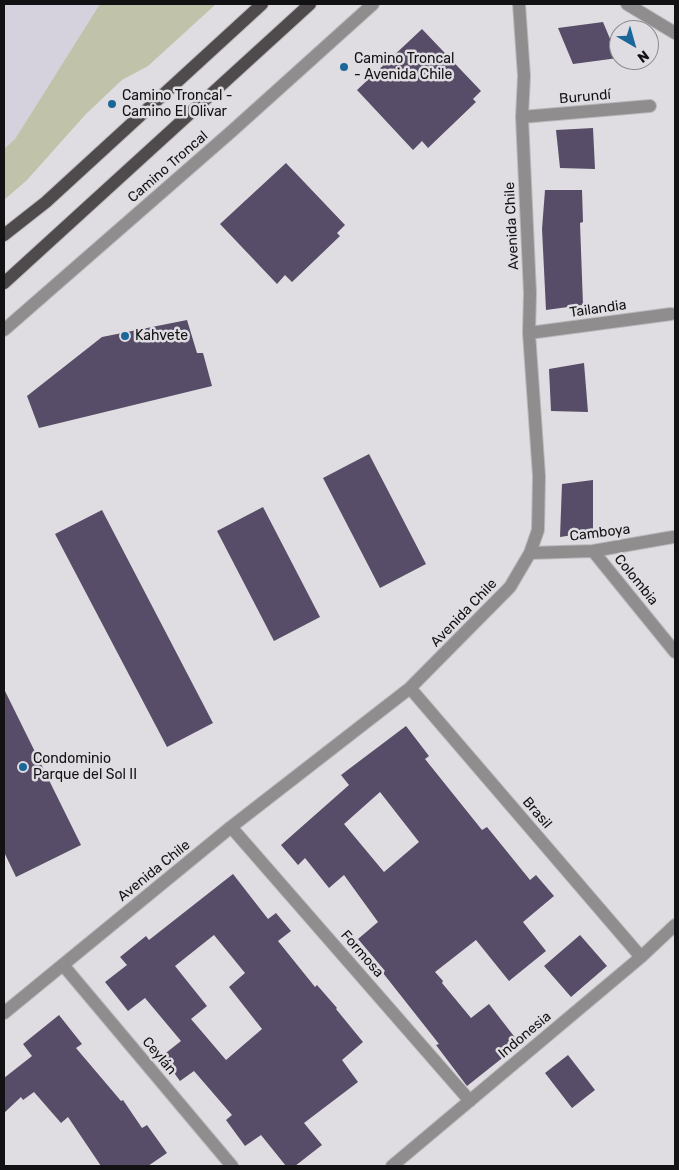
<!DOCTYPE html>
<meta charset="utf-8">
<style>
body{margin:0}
#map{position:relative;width:679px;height:1170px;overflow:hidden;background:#dfdde1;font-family:Rubik,sans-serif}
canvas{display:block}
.frame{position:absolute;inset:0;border:5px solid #121113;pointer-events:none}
.north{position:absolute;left:609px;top:20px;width:50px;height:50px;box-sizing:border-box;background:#dfdde1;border:1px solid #8d8b8f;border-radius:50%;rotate:142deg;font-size:14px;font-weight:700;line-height:20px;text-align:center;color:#121113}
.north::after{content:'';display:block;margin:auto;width:18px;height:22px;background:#1c679a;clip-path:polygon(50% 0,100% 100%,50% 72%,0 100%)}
</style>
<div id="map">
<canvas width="679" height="1170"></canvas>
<div class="frame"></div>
<div class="north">N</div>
</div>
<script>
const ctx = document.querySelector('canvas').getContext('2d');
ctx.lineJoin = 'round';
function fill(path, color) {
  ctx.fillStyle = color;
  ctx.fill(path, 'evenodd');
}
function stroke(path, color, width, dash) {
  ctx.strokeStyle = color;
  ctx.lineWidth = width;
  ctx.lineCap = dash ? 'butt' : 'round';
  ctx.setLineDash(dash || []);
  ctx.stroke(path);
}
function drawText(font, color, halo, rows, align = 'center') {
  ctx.font = font + ' Rubik,sans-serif';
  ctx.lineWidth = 5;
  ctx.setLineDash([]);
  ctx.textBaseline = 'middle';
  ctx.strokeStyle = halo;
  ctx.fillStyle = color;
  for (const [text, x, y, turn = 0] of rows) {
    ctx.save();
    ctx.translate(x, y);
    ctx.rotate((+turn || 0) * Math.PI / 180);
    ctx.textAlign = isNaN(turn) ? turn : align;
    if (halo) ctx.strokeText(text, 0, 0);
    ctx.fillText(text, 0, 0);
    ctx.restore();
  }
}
fill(new Path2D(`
 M4,4H100L15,139L4,149Z`), '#d6d2dd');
fill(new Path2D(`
 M100,4H216L148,66L122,80L86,114L27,180L4,200V149L15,139Z`), '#c0c2aa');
fill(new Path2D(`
 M603,22L618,58L573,64L558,28Z
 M422,29L481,91L473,99L476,102L428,148L422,141L413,150L357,90Z
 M593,128L595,169L560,168L556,130Z
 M286,163L345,225L337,233L340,236L292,282L285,275L277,284L220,224Z
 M545,190H582L583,222L580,223L583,305L546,310L542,229Z
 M187,320L197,353H203L212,386L39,428L27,396L102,337Z
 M584,363L588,412L551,411L549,369Z
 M369,454L426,564L380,588L323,478Z
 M593,480V532L560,537L562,484Z
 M263,507L320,617L274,641L217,531Z
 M102,510L213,723L167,747L55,534Z
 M4,689L81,845L16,877L4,852Z
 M406,726L429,756L425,759L482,830L487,827L530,880L536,875L554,896L523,922L546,951L509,981L476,940L435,972L443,981L442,983L471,1018L489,1004L520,1044L467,1086L436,1045L439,1044L383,973L385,971L358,939L378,922L344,875L329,888L305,858L298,865L281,845L349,785L341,775ZM380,792L419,842L384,872L344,824Z
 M233,874L268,919L276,913L291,931L278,941L315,987L317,985L337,1008L336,1009L363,1042L342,1060L358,1082L304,1123L322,1145L295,1166H286L261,1135L245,1146L226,1120L232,1115L194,1071L180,1081L162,1056L181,1041L145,998L128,1011L105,982L127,965L120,957L146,936L149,940ZM214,935L245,973L229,987L262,1029L226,1060L191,1019L207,1006L175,966Z
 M580,935L607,966L571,997L544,966Z
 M59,1015L82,1044L76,1048L121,1101L123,1100L142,1128L147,1125L167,1153L148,1166H101L68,1117L61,1123L34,1092L23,1100L21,1097L4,1113V1078L32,1056L23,1044Z
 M568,1055L595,1090L572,1108L545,1073Z`), '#574d68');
const minor = new Path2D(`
 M627,4L675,33
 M522,117L650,106
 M4,330L232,131L373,4
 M529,333L671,314
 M593,551L675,652
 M530,553L593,551L673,537
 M410,688L641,957
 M231,827L470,1101
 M63,965L232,1166
 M4,1013L231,827L410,688L510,587L530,553L538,530L539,476L529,333L530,293L522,117L524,76L519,4
 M392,1166L641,957L675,925`);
const primary = new Path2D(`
 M4,235L46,202L262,4
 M4,283L310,4`);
stroke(minor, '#bab8bc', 14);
stroke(primary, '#bab8bc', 14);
stroke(minor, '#8f8d8d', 12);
stroke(primary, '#4f4b4c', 12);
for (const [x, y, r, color] of [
 [344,67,5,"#1c679a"],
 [112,104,5,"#1c679a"],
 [125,336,5,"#1c679a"],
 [23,767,5,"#1c679a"]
]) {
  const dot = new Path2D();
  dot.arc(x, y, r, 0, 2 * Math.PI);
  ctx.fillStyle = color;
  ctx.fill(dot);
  stroke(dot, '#dfdde1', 2);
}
drawText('14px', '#121113', '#dfdde1', [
 ["Camino Troncal",354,59],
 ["- Avenida Chile",354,75],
 ["Camino Troncal -",122,96],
 ["Camino El Olivar",122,112],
 ["Kahvete",135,336],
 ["Condominio",33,759],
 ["Parque del Sol II",33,775]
], 'left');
drawText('14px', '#121113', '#dfdde1', [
 ["Burundí",585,97,-5],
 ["Camino Troncal",168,167,-41],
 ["Avenida Chile",512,226,-93],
 ["Tailandia",598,309,-8],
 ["Camboya",600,533,-7],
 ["Colombia",636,580,51],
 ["Avenida Chile",464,613,-46],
 ["Brasil",537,813,49],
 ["Avenida Chile",154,871,-39],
 ["Formosa",362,954,49],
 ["Indonesia",525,1035,-40],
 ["Ceylán",159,1056,50]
]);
</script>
